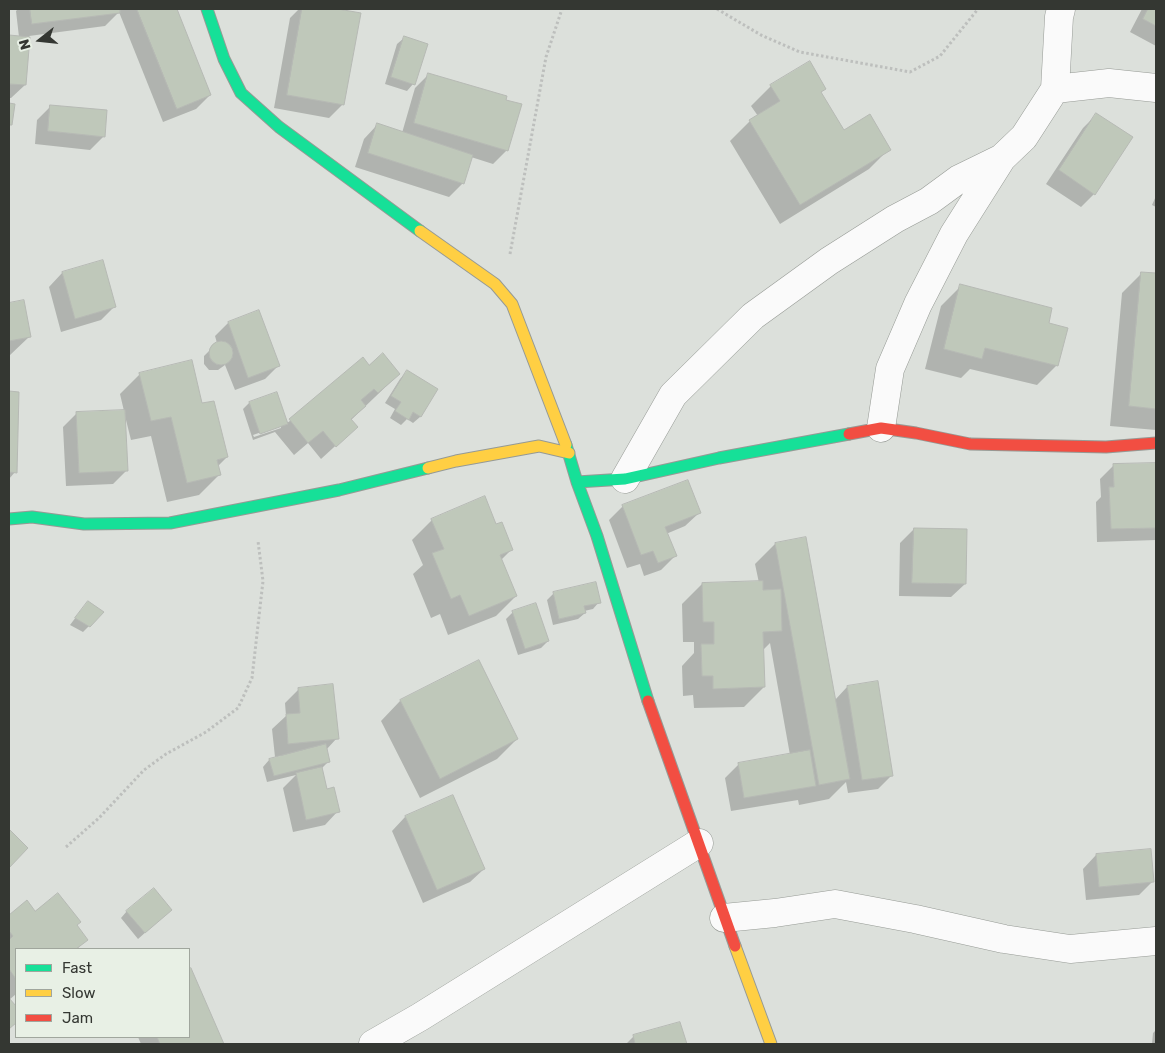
<!DOCTYPE html>
<style>
body{margin:0}
#map{position:relative;width:1165px;height:1053px;overflow:hidden;background:#dce0db;font-family:Rubik,sans-serif}
canvas{display:block}
.frame{position:absolute;inset:0;border:10px solid #343732;pointer-events:none}
.legend{position:absolute;left:15px;top:948px;width:175px;height:90px;box-sizing:border-box;background:#e8f0e5;border:1px solid #a0a69d;margin:0;padding:6px 9px;list-style:none;font-size:15px;color:#343732}
.legend li{display:flex;align-items:center;gap:10px;height:25px}
.legend b{width:25px;border:1px solid #a0a69d}
.north{position:absolute;left:15px;top:15px;width:50px;height:50px;-webkit-text-stroke:4px #e8f0e5;paint-order:stroke;rotate:254deg;font-size:14px;font-weight:700;line-height:20px;text-align:center;color:#343732}
.north::after{content:'';display:block;margin:auto;width:18px;height:22px;background:#343732;clip-path:polygon(50% 0,100% 100%,50% 72%,0 100%)}
</style>
<div id="map">
<canvas width="1165" height="1053"></canvas>
<div class="frame"></div>
<ul class="legend">
<li><b style="height:6px;background:#16e098"></b>Fast</li>
<li><b style="height:6px;background:#ffcf43"></b>Slow</li>
<li><b style="height:6px;background:#f24e42"></b>Jam</li>
</ul>
<div class="north">N</div>
</div>
<script>
const ctx = document.querySelector('canvas').getContext('2d');
ctx.lineJoin = 'round';
function fill(path, color) {
  ctx.fillStyle = color;
  ctx.fill(path, 'evenodd');
}
function stroke(path, color, width, dash) {
  ctx.strokeStyle = color;
  ctx.lineWidth = width;
  ctx.lineCap = dash ? 'butt' : 'round';
  ctx.setLineDash(dash || []);
  ctx.stroke(path);
}
fill(new Path2D(`
 M18,9H176L210,95L196,109L163,122L119,12L105,26L29,36L25,85L11,98H9V36L19,37L16,11Z
 M299,9H330L359,14L343,104L329,118L274,108L290,18Z
 M1142,9H1156V46L1130,32Z
 M404,38L413,84L407,91L385,84L397,44Z
 M429,74L507,150L493,164L471,157L463,183L449,197L355,167L364,139L377,125L402,133L415,88Z
 M771,86L825,88L820,93L844,131L889,149L869,169L780,224L730,141L750,121L758,116L751,106Z
 M51,106L104,136L90,150L35,144L37,120Z
 M1096,115L1094,194L1081,207L1046,184L1083,128Z
 M1156,196V207L1152,205Z
 M102,262L115,306L101,320L61,332L49,287L62,273Z
 M1142,273L1156,275V430L1110,426L1122,293Z
 M961,286L1047,324L1057,365L1037,385L970,369L961,378L925,369L941,306Z
 M23,302L30,336L9,356V304Z
 M228,323L278,366L265,379L235,390L225,365L218,370H209L204,364V356L217,343L215,336Z
 M369,366L399,374L351,420L356,427L321,459L308,443L294,455L275,432L253,440L243,409L249,403L287,423ZM281,425V428L254,437L253,435Z
 M407,372L436,390L420,417L413,423L407,419L401,425L390,418L395,409L385,403L400,379Z
 M140,374L202,405L227,457L217,467L219,475L199,495L167,502L151,436L131,440L125,416L127,470L113,484L66,486L63,427L76,414L124,411L120,394Z
 M9,392L18,393L15,472L9,479Z
 M1156,464V540L1097,542L1096,502L1101,497L1100,479L1114,465Z
 M623,506L699,513L685,526L666,534L675,556L661,570L644,576L640,564L627,568L609,520Z
 M432,520L495,525L512,549L501,560L516,596L496,616L448,635L440,614L431,618L413,574L423,565L412,540Z
 M914,529L965,584L951,597L899,596L900,543Z
 M775,544L835,700L847,687L892,775L878,789L848,793L846,782L829,799L799,805L798,800L731,811L725,778L739,764L790,755L770,643L763,650L764,687L744,707L694,708L693,695L683,696L682,666L694,653V642H683L682,604L702,584L759,583L755,564Z
 M554,593L599,602L593,609L584,611L585,613L578,619L553,625L547,600Z
 M82,609L102,613L83,632L70,625Z
 M513,612L548,641L541,648L518,655L506,619Z
 M299,689L337,738L326,750L329,761L322,768L327,790L338,811L325,825L293,832L283,788L296,775L267,782L263,767L269,760L281,757L280,756L275,757L272,729L286,716L285,703Z
 M400,701L517,739L497,759L420,798L381,721Z
 M452,797L484,869L470,882L423,903L392,831L405,817Z
 M1096,855L1153,881L1139,895L1086,900L1083,869Z
 M27,902L35,912L75,926L86,940L77,949H16V994L9,1000L16,1008V1022L9,1029V916Z
 M127,911L164,916L138,939L121,918Z
 M191,970L223,1044H141L138,1037H189V971Z
 M679,1024L685,1044H626L634,1036Z
 M1156,1030V1044H1152L1153,1033Z`), '#0003');
const building = new Path2D(`
 M30,9H120V13L32,24Z
 M137,9H177L211,95L177,109Z
 M302,9H338L361,13L344,105L287,95Z
 M1148,9H1156V26L1143,19Z
 M9,35L30,37L26,85L9,84Z
 M404,36L428,44L415,85L391,77Z
 M810,61L826,89L821,92L844,130L870,114L891,150L800,205L749,120L780,101L770,85Z
 M428,73L507,96L506,100L522,104L508,151L414,123Z
 M9,103L15,104L12,125H9Z
 M50,105L107,110L105,137L48,131Z
 M1096,113L1133,137L1095,195L1059,170Z
 M377,123L473,155L464,184L368,153Z
 M103,260L116,307L75,319L62,272Z
 M1141,272L1156,273V409L1129,406Z
 M960,284L1052,308L1049,323L1068,328L1058,366L985,348L982,359L944,349Z
 M24,300L31,337L9,341V303Z
 M259,310L280,366L248,378L228,322Z
 M209 353a12 12 0 1 1 24 0a12 12 0 1 1-24 0Z
 M383,353L400,374L378,393L374,389L361,400L366,406L351,419L358,427L336,447L323,431L308,443L289,419L363,357L369,365Z
 M192,360L202,403L214,401L228,457L217,460L221,475L187,483L171,417L151,421L139,373Z
 M407,370L438,389L421,417L413,412L409,420L395,411L401,402L391,396Z
 M9,391L19,392L17,473L9,472Z
 M277,392L288,424L260,434L249,402Z
 M125,410L128,471L79,473L76,412Z
 M1156,463V528L1111,529L1109,487H1114L1113,464Z
 M688,480L701,513L665,527L677,556L658,563L653,551L641,555L622,505Z
 M485,496L496,524L502,522L513,550L500,555L517,596L469,616L460,595L451,599L432,553L444,549L431,519Z
 M914,528L967,529L966,584L912,583Z
 M806,537L850,779L819,785L775,543Z
 M763,581V590L781,589L782,631L763,632L765,687L713,689V676H702L701,644H714V622H703L702,583Z
 M596,582L601,603L584,606L586,613L559,619L553,592Z
 M88,601L104,612L90,627L75,618Z
 M536,603L549,641L525,649L512,611Z
 M479,660L518,739L440,779L400,700Z
 M878,681L893,776L862,780L847,686Z
 M333,684L339,739L288,744L286,714L300,713L298,688Z
 M326,744L330,762L274,776L269,759Z
 M810,750L816,786L744,798L738,763Z
 M322,767L327,789L334,787L340,812L306,820L296,773Z
 M453,795L485,869L437,890L405,816Z
 M9,829L28,848L9,868Z
 M1151,849L1154,882L1099,887L1096,854Z
 M154,888L172,910L145,933L126,911Z
 M58,893L81,922L77,925L88,940L76,949H16V979L9,969V940L13,936L9,931V915L27,900L35,911Z
 M191,968L224,1044H160L157,1037H189V969Z
 M9,998L16,1006V1023L9,1029Z
 M680,1022L687,1044H635L633,1035Z`);
fill(building, '#bfc8ba');
stroke(building, '#b6b9b4', 1);
const street = new Path2D(`
 M1055,89L1109,83L1156,88
 M881,428L890,369L918,304L954,234L1002,158L1024,137L1055,89L1059,17L1061,9
 M625,479L673,395L753,316L829,261L895,219L929,201L959,179L1002,158
 M724,918L775,913L835,904L915,919L1004,939L1070,949L1156,941
 M373,1044L420,1017L699,843`);
const fast = new Path2D(`
 M207,9L224,59L241,93L279,127L420,231
 M566,445L577,482L597,536L648,701
 M577,482L625,479L719,458L849,434
 M9,519L32,517L84,524L170,523L339,490L428,468`);
const slow = new Path2D(`
 M420,231L495,284L512,304L566,445
 M428,468L456,461L539,446L569,453
 M735,946L771,1044`);
const jam = new Path2D(`
 M849,434L881,428L916,433L970,444L1106,447L1156,443
 M648,701L735,946`);
stroke(street, '#969a95', 29);
stroke(fast, '#969a95', 13);
stroke(slow, '#969a95', 13);
stroke(jam, '#969a95', 13);
stroke(new Path2D(`
 M717,9L761,35L800,52L910,72L940,56L978,9
 M510,254L546,57L562,9
 M66,847L99,818L144,770L166,754L206,732L238,708L252,678L263,581L258,541`), '#bdbfbd', 3, [2.5, 2.5]);
stroke(street, '#fafafa', 28);
stroke(fast, '#16e098', 11);
stroke(slow, '#ffcf43', 11);
stroke(jam, '#f24e42', 11);
</script>
